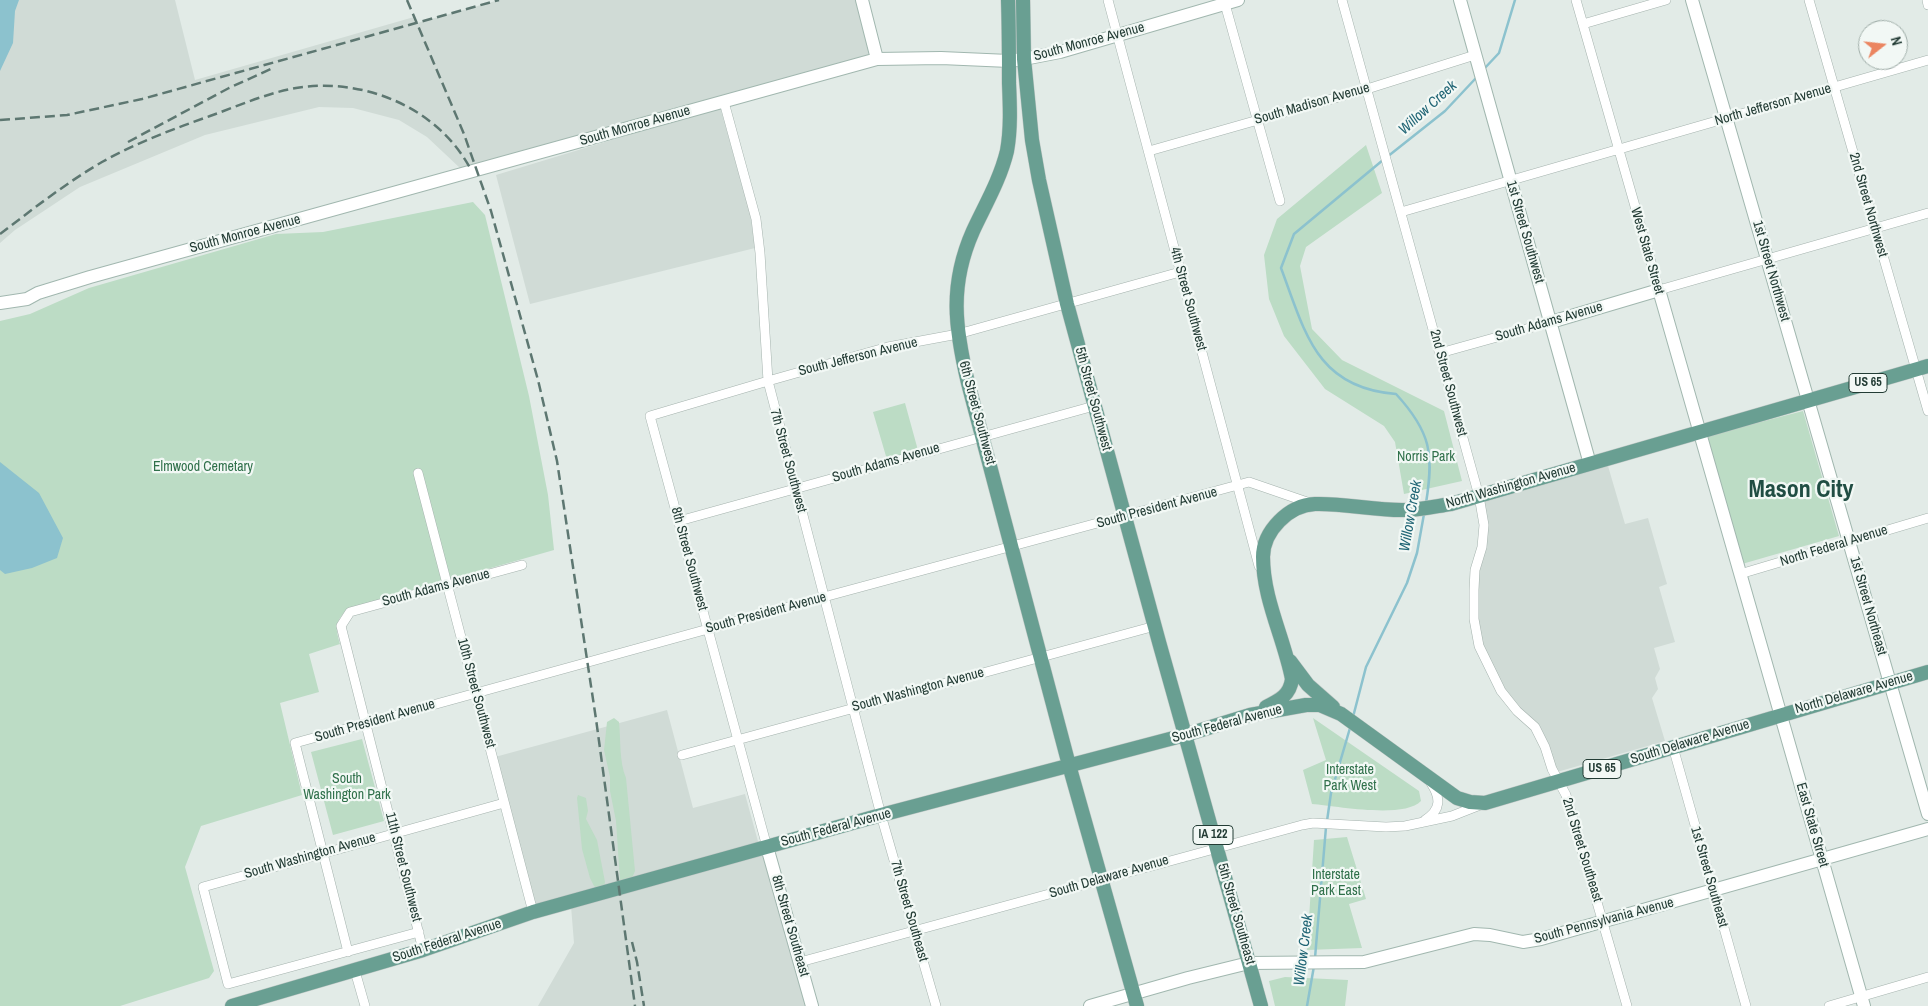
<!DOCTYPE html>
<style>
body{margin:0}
#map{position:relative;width:1928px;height:1006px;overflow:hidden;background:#e2ebe7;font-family:"Archivo Narrow",sans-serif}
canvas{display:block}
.north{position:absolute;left:1858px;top:20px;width:50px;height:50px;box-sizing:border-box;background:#f2f8f5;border:1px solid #9fada8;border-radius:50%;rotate:74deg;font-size:14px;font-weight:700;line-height:20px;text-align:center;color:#233c35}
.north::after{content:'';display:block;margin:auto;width:18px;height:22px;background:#eb8560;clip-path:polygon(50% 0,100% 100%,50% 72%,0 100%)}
</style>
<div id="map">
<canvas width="1928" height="1006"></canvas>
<div class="north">N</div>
</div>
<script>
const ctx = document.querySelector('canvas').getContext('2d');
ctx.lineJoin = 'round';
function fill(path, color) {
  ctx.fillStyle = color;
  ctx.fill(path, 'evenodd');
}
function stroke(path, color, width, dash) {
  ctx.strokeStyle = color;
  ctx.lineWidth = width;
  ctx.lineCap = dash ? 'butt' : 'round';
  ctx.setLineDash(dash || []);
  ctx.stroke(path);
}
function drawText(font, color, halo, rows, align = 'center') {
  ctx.font = font + ' "Archivo Narrow",sans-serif';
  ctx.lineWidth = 4.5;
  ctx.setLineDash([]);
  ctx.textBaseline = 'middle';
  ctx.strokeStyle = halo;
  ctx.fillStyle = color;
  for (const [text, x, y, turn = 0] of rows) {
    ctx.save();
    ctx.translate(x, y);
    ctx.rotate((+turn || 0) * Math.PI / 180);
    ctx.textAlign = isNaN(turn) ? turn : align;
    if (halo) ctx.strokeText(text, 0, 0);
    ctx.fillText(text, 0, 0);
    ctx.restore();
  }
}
fill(new Path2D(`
 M0,0H175L195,80L414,17L417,23L499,0H858L874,54L482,165L460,168L427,137L399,120L353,108L319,107L205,135L80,187L15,230L0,243Z
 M720,107L750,213L755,248L530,304L496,175Z
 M1608,466L1625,524L1648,518L1667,584L1659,587L1675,642L1654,648L1660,669L1655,678L1658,689L1652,698L1665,741L1557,772L1545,747L1517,711L1479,646L1474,590L1483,546L1481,503Z
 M667,710L693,808L745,794L759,845L535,908L495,757Z
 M763,852L807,1006H538L574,943L571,906Z`), '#d0dbd6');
fill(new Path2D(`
 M1366,145L1382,193L1306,247L1300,266L1312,329L1342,360L1444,411L1462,481L1404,494L1395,442L1384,426L1325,389L1284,336L1269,299L1264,255L1277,219Z
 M473,202L485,215L529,396L548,495L554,550L347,609C335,623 335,626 340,644L309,654L319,692L280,703L302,795L201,826L185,867L214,971L209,978L120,1006H0V321L30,314L89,288L276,234L323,232Z
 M905,403L919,454L888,463L873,412Z
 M1803,411L1839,536L1742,564L1706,436Z
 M614,718L619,722C621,741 619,761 626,778L635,871L632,878L623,883L620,880L616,821L610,791V777L604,750L607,722Z
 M1313,718L1419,791L1421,801C1404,819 1336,806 1312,804L1303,770L1326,760Z
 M362,739L384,821L333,835L311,752Z
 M578,795L586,798L588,811L586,819L597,840L605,882L604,887L597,888L594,886L590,878L582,849L577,798Z
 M1347,837L1366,899L1349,904L1362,948L1307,950L1314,840Z
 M1285,977L1348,980L1345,1006H1275L1269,981Z`), '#bcdcc5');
fill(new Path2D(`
 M0,0H19L15,11L13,43L0,71Z
 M0,462L39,493L63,538L57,558L32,568L5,574L0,570Z`), '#8cc2ce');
stroke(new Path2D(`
 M1483,70L1499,53L1515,0
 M1387,157L1445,111L1476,78
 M1383,160L1294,234L1281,268C1305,332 1316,388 1396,394C1431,432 1434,454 1426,503
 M1353,717L1366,667L1407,583L1417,553L1424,514
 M1327,821L1331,793L1350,728
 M1315,958L1326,827
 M1307,1006L1314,966`), '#8cc2ce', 2.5);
const street = new Path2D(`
 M1108,0L1259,566
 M1342,0L1479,496L1484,525L1482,547L1475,570L1474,590V619L1479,646L1501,691L1517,711L1535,727L1545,747L1552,769L1566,795L1627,1006
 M1576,0L1659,290L1928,213
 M1809,0L1928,411
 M1927,0L1928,5
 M1225,4L1280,201
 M1583,24L1666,0
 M724,102L756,219L760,253L768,381L881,815L936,1006
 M1149,151L1367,89L1475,55
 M1401,212L1928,60
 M1440,353L1551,322
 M418,473L533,912
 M679,521L1094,406
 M1740,574L1928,518
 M1673,747L1746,1006
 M682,755L1155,626
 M1425,820C1441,810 1441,798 1431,783
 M767,847L650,416L768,381L888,347L958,334L1180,272
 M419,932L228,984L203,887L504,803
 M423,950L341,626L350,612L522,565
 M348,952L295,743L824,597L1249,482L1310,503
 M800,962L1302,825L1313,823L1386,827L1405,826L1452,816L1480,805
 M355,971L365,1006
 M1829,1006L1928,977`);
const secondary = new Path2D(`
 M862,0L877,59
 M1460,0L1590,464
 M1692,0L1928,814
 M0,303L27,299L38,293L90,277L877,59L941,58L1009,61L1024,59L1060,52L1238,0
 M1551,322L1659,290L1864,1006
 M767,847L812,1006
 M1090,1006L1188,978L1249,963L1364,962L1474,934L1490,935L1523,942L1541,939L1928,829`);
const primary = new Path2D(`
 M1008,0C1009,28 1009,56 1009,83C1010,106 1011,129 1007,151C1000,180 985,205 973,231C949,285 955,328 968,383L1069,765L1137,1006
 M1023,0L1024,59L1032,140L1039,180L1067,304L1159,642L1261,1006
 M1290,661L1308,685L1333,707
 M1266,707C1280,700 1290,695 1292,679C1284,638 1263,599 1263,557C1263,531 1289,505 1315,504C1345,503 1376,511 1406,510C1421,510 1437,506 1451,504L1928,366
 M232,1006L423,950L533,912L881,815L1185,735L1250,715L1306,705H1320L1341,714L1457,798L1470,802L1485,803L1928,672`);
stroke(street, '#a5b3ae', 10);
stroke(secondary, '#a1b7af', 14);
stroke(primary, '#c1c8c6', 15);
stroke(street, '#fff', 9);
stroke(secondary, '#fff', 12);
stroke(primary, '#699f92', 14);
stroke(new Path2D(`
 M407,0L464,134L491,211L538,380L557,461L596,719L635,1006
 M0,120L67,115L142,99L499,0
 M128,142L229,88L273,68
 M0,234C33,209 66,183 102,162C136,143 173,129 210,116C238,106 267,93 296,88C363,77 437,107 470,168
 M632,942L637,962L644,1006`), '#5d7771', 2.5, [10, 5]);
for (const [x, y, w] of [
 [1868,383,38],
 [1602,769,38],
 [1213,835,40]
]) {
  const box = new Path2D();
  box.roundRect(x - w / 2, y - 9.5, w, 19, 4);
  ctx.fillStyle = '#f2f8f5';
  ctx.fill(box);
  stroke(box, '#233c35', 1);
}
drawText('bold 12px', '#233c35', null, [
 ["US 65",1868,383],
 ["US 65",1602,769],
 ["IA 122",1213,835]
]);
drawText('14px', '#233c35', '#f2f8f5', [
 ["South Monroe Avenue",1089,42,-15],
 ["South Madison Avenue",1312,104,-16],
 ["North Jefferson Avenue",1773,105,-16],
 ["South Monroe Avenue",635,126,-16],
 ["2nd Street Northwest",1868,205,74],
 ["1st Street Southwest",1525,232,74],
 ["South Monroe Avenue",245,234,-15],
 ["West State Street",1647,251,74],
 ["1st Street Northwest",1771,271,74],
 ["4th Street Southwest",1188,299,75],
 ["South Adams Avenue",1549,322,-16],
 ["South Jefferson Avenue",858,357,-14],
 ["2nd Street Southwest",1448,383,75],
 ["5th Street Southwest",1093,399,75],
 ["6th Street Southwest",977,413,75],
 ["7th Street Southwest",788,461,75],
 ["South Adams Avenue",886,463,-16],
 ["North Washington Avenue",1511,486,-16],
 ["South President Avenue",1157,508,-15],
 ["North Federal Avenue",1834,546,-17],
 ["8th Street Southwest",689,559,75],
 ["South Adams Avenue",436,588,-15],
 ["1st Street Northeast",1868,606,74],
 ["South President Avenue",766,613,-15],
 ["South Washington Avenue",918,690,-15],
 ["10th Street Southwest",476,693,75],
 ["North Delaware Avenue",1854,693,-16],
 ["South President Avenue",375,721,-16],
 ["South Federal Avenue",1227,724,-15],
 ["South Delaware Avenue",1690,742,-17],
 ["East State Street",1812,825,74],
 ["South Federal Avenue",836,828,-15],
 ["2nd Street Southeast",1582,850,73],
 ["South Washington Avenue",310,856,-16],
 ["11th Street Southwest",403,867,76],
 ["South Delaware Avenue",1109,877,-16],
 ["1st Street Southeast",1709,877,74],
 ["7th Street Southeast",909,911,74],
 ["5th Street Southeast",1236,914,74],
 ["South Pennsylvania Avenue",1604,921,-15],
 ["8th Street Southeast",790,926,74],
 ["South Federal Avenue",447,941,-18]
]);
drawText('14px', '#2f704a', '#f2f8f5', [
 ["Norris Park",1426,457],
 ["Elmwood Cemetary",203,467],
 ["Interstate",1350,770],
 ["Park West",1350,786],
 ["South",347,779],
 ["Washington Park",347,795],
 ["Interstate",1336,875],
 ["Park East",1336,891]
]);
drawText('italic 15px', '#206575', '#f2f8f5', [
 ["Willow Creek",1428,108,-42],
 ["Willow Creek",1411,516,-80],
 ["Willow Creek",1304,950,-83]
]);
drawText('bold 24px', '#204d43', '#f2f8f5', [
 ["Mason City",1801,491]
]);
</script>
